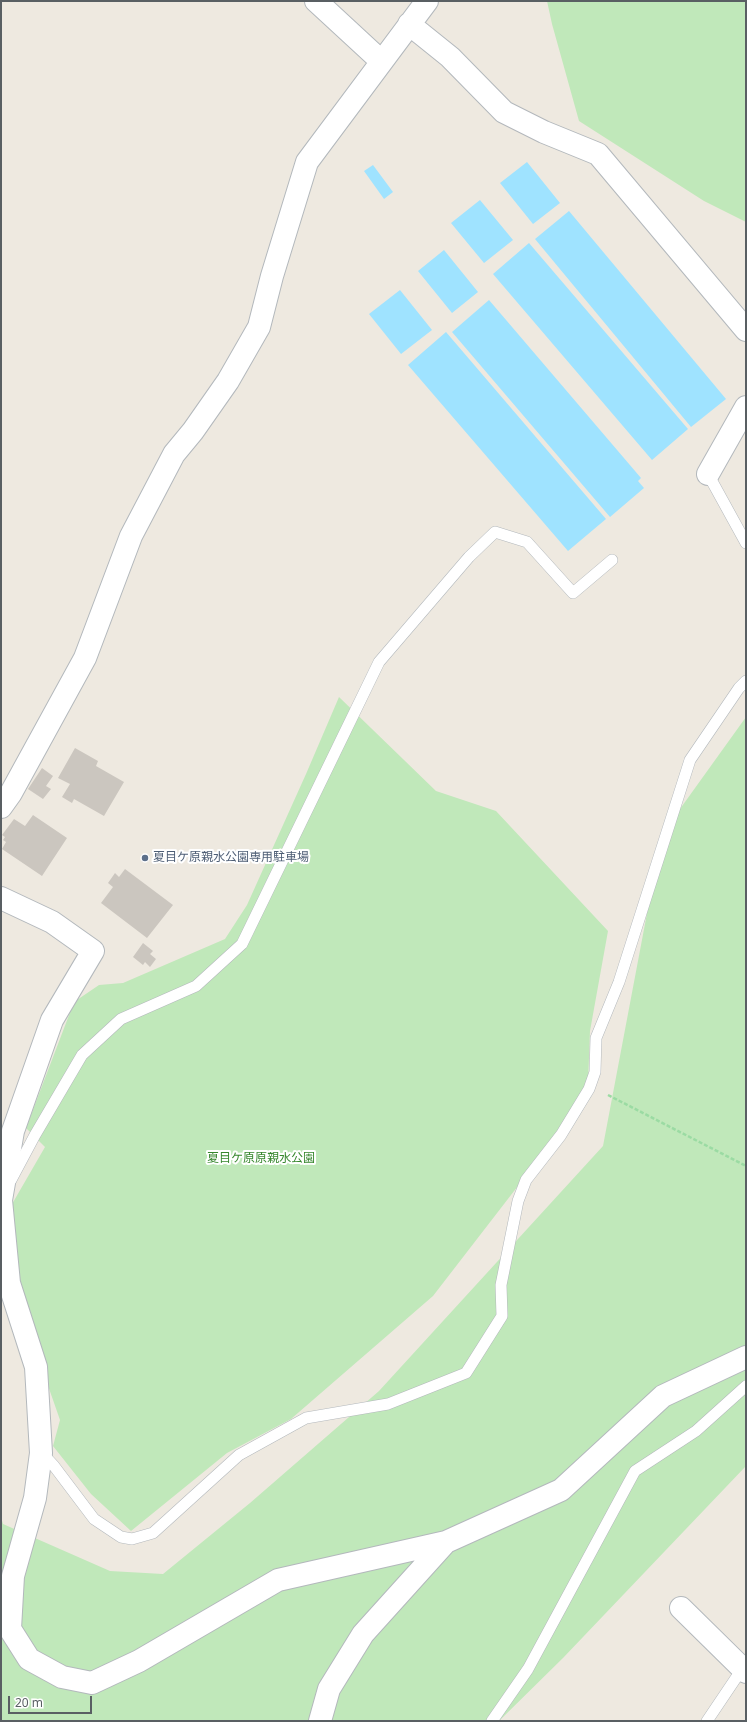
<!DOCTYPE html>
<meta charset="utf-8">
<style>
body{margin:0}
#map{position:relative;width:747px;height:1722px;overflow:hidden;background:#eee9e0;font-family:"Noto Sans",sans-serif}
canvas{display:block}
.frame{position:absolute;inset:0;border:2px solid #595f63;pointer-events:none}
.scale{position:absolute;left:8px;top:1696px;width:84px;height:18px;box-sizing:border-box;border:2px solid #595f63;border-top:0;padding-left:5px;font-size:12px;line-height:14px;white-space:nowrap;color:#595f63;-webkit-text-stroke:3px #fff;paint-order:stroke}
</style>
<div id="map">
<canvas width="747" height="1722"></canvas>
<div class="frame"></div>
<div class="scale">20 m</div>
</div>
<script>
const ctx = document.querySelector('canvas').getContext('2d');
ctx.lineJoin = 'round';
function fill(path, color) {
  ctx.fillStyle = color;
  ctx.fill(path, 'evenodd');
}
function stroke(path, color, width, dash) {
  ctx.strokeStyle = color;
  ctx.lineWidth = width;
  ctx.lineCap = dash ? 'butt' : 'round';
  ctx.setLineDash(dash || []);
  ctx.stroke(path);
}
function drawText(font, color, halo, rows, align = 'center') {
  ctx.font = font + ' "Noto Sans","Noto Sans JP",sans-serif';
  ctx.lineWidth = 4;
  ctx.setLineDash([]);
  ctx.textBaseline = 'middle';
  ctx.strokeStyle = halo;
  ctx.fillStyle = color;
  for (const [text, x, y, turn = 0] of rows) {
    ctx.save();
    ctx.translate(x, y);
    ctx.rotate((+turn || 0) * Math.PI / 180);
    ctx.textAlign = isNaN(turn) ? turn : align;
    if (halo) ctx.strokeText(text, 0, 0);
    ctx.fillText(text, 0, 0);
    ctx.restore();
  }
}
fill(new Path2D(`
 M547,1H746V222L704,201L579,121L552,24Z
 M339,697L436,791L496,811L608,931L590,1031L588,1084L572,1116L433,1296L291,1419L227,1453L131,1531L91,1494L53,1446L60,1420L15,1291L8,1211L45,1147L26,1128L74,1002L99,985L123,983L225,939L247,905L306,774Z
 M746,717V1466L563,1658L499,1721H1V1517L3,1524L110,1571L163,1574L250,1503L379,1391L603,1146L662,834Z`), '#c0e8ba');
fill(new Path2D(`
 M527,162L560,203L533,224L500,183Z
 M373,165L393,192L384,199L364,171Z
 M480,200L513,240L484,263L451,223Z
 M569,211L726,399L691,427L535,239Z
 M529,243L688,429L652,460L493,274Z
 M444,250L478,292L452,313L418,271Z
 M400,290L432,330L401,354L369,314Z
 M489,300L641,478L638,481L644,488L610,517L452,332Z
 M446,332L606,519L568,551L408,365Z`), '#9fe3ff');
fill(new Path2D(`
 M75,748L98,761L96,766L124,782L104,816L74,799L72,803L62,797L70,784L58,778Z
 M42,768L53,776L46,786L51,789L43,799L28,789Z
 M33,815L67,838L42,876L2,849L6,842L3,840L5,837L2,835L14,819L25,826Z
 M125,869L173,905L147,938L101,903L113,887L108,883L115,873L119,877Z
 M143,943L153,951L150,954L156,959L150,967L145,962L143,965L133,957Z`), '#cbc6bf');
const lane = new Path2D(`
 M708,474L746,543
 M11,1180L35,1135L82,1055L121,1019L196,986L242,944L379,662L469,557L495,532L527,542L573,593L612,560
 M42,1453L54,1466L94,1519L121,1537L132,1539L153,1533L239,1455L306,1418L388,1404L466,1373L502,1316L501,1285L518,1201L526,1180L561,1135L589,1089L595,1072L596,1038L619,982L690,760L739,688L746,681
 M492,1721L528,1669L635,1471L696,1431L746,1386
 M707,1721L742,1669`);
const street = new Path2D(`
 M316,1L381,61
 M409,24L450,57L504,112L544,132L598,154L746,330
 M708,474L746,407
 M1,807L11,793L85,658L131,536L174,454L193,431L228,381L259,327L272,276L307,162L427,1
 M1,898L52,922L93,951L52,1020L13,1131L1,1200
 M1,1200L9,1283L36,1367L41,1453L35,1498L13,1576L10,1629L29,1659L62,1677L92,1683L139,1661L278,1580L446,1542L561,1490L663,1396L746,1357
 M681,1608L746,1672
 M320,1721L329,1689L363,1634L446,1542`);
stroke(lane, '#b3b8bc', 12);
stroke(street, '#b3b8bc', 24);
stroke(new Path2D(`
 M608,1095L746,1166`), '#9bdba3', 2.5, [4, 2]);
stroke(lane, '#fff', 11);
stroke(street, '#fff', 22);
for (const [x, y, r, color] of [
 [145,858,4,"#5c6f8a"]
]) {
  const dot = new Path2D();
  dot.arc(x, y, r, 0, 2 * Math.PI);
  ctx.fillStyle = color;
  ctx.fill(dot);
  stroke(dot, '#fff', 1.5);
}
drawText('12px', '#4e5e75', '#fff', [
 ["夏目ケ原親水公園専用駐車場",153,858]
], 'left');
drawText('12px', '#36872d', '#fff', [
 ["夏目ケ原原親水公園",261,1159]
]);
</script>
